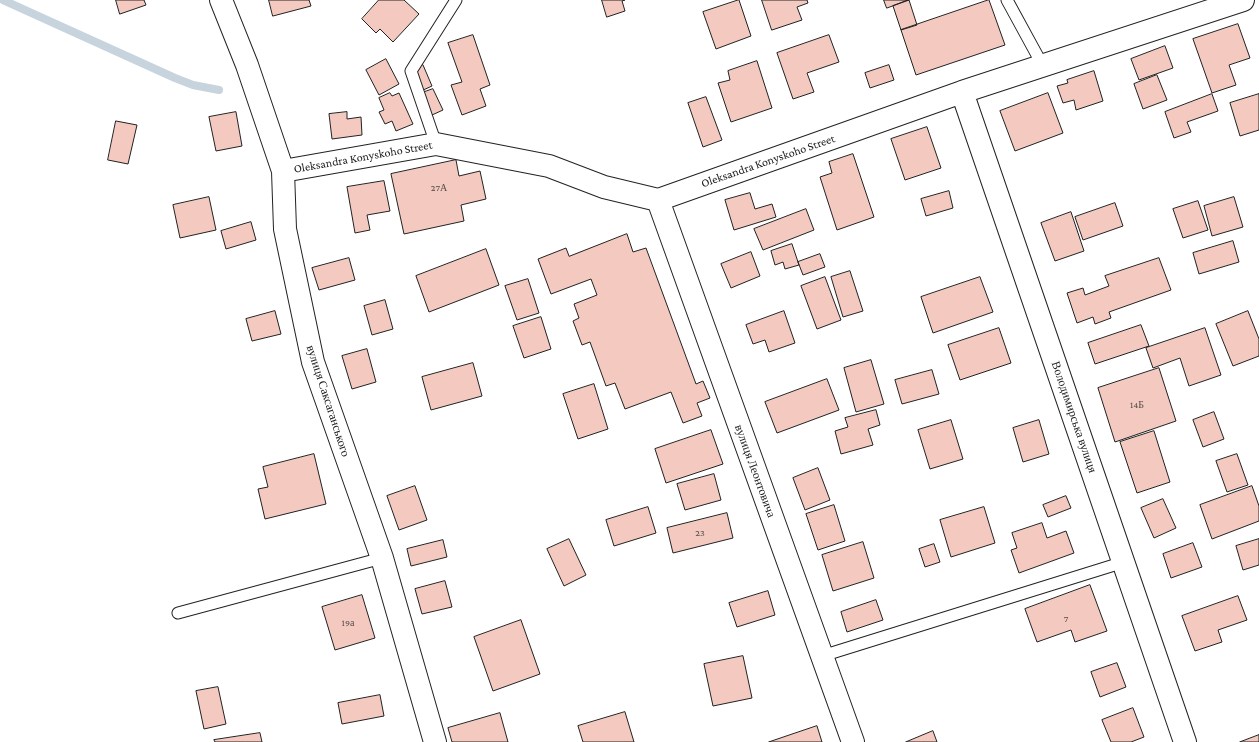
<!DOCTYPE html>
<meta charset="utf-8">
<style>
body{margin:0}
canvas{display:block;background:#fff}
</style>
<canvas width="1259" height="742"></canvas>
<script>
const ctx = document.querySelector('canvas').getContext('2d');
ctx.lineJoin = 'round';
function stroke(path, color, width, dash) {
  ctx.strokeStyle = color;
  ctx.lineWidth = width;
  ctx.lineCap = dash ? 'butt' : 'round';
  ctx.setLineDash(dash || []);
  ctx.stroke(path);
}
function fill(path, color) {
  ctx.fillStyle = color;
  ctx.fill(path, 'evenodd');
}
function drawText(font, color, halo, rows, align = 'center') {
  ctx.font = font + ' "Crimson Pro",serif';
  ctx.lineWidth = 4;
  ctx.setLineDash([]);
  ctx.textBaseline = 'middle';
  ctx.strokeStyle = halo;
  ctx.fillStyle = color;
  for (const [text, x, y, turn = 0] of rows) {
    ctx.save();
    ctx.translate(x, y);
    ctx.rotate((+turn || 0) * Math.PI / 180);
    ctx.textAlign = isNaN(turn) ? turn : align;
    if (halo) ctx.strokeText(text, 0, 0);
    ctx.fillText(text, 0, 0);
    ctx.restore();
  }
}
stroke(new Path2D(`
 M3,0L175,78L193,85L219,90`), '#c7d3dd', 8);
const building = new Path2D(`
 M116,0H144L146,5L120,14Z
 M269,0H309L311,6L273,16Z
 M379,0H404L419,14L393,42L380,29L376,33L362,19Z
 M602,0H625L622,1L625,11L607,17Z
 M739,0L751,36L716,49L703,12Z
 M762,0H807L808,3L797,7L802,20L772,30Z
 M884,0H909L887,8Z
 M909,0L917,25L901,30L893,6Z
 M989,0L1005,45L916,75L901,30Z
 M1238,24L1250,58L1229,65L1236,85L1212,93L1193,39Z
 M473,35L490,85L480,89L486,106L462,115L451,85L462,82L448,43Z
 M829,35L839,62L807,73L814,92L793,99L777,53Z
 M1165,46L1173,68L1139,80L1131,59Z
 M386,59L399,84L379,95L366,70Z
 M757,61L772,108L731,122L718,83L730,80L728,71Z
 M423,65L432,86L421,91L411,70Z
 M889,65L894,80L870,88L865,73Z
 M1094,71L1103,101L1076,110L1074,100L1063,103L1057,86L1068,83L1067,80Z
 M1157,75L1167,100L1143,109L1134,84Z
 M433,89L443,110L432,115L422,93Z
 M390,93L392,96L399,93L413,124L396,131L392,121L385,124L379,112L384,110L379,98Z
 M1048,93L1063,133L1015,151L1000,111Z
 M1212,94L1218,111L1187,122L1191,132L1174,138L1165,112Z
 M1259,94V130L1240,136L1230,103Z
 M706,97L722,140L703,147L688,103Z
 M236,112L242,146L216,151L209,117Z
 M347,112V119L361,117L362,135L332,139L329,114Z
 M116,121L137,125L128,164L108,160Z
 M927,127L941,168L905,180L891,139Z
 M853,154L874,217L837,230L820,177L832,173L829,162Z
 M456,160L459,176L480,171L486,199L461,205L464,221L404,234L391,174Z
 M384,181L390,211L367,215L370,230L355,233L347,187Z
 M949,191L953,208L926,216L921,199Z
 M750,193L755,209L772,204L776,217L734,230L725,200Z
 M209,197L216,230L180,238L173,205Z
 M1234,197L1243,227L1212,236L1204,206Z
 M1198,201L1208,230L1183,238L1173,209Z
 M1115,203L1123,226L1083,240L1075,217Z
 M806,209L814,230L763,250L754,229Z
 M1071,212L1084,251L1055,261L1041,223Z
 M251,222L256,240L226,249L221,231Z
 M627,234L633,252L646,248L696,384L703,381L710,398L697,403L702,416L683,423L671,392L625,409L615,383L606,386L590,342L582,345L573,321L579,318L574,304L597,295L591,279L551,294L538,259L566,248L569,256Z
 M1233,241L1239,262L1199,274L1193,253Z
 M792,244L799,265L785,269L783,262L775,265L771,251Z
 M486,249L499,285L429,312L416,276Z
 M751,252L760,276L731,288L721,264Z
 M820,254L825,267L803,275L798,262Z
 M349,258L355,280L319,290L312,268Z
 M1159,258L1171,290L1109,312L1111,318L1095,324L1093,317L1077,323L1067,293L1083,288L1085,295L1109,286L1105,276Z
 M850,271L863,311L843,317L831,277Z
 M825,277L841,320L817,329L801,286Z
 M980,277L993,312L933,333L921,297Z
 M528,279L539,313L517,320L505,286Z
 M385,300L393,329L372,335L364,306Z
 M275,311L281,334L252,341L246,319Z
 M784,311L795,343L769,352L765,340L753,344L746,325Z
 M1248,311L1259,339V356L1233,366L1216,324Z
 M541,317L551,349L524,358L513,326Z
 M1141,325L1149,346L1095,364L1088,343Z
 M999,328L1011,363L960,380L948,345Z
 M1205,328L1221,375L1189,386L1180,358L1153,368L1146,348Z
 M367,349L376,382L352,389L342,356Z
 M871,360L884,404L856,412L844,368Z
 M473,363L482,396L431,410L422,377Z
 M1159,368L1176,421L1115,442L1098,388Z
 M932,370L939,394L902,404L895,380Z
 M827,379L839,410L777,433L765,402Z
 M594,384L608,429L578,439L563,394Z
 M876,410L880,425L868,429L873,445L841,454L835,431L848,427L845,418Z
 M1214,412L1224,439L1203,447L1193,420Z
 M951,420L963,459L930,469L918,430Z
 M1039,420L1049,454L1023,462L1013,428Z
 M711,430L723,464L666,483L655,449Z
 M1154,431L1170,482L1137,493L1120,442Z
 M314,454L326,504L265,519L258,489L268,487L263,467Z
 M1237,454L1248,485L1227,492L1216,461Z
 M818,468L830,500L805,510L793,478Z
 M714,474L721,500L685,510L677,484Z
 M415,486L427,520L399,530L387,496Z
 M1252,486L1259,506V521L1212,539L1200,505Z
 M1066,496L1071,508L1048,517L1043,505Z
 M1163,499L1176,528L1154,538L1141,508Z
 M834,505L845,541L818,550L806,514Z
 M648,507L656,533L614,546L606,520Z
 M984,507L995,543L951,557L940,520Z
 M727,513L733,538L673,553L667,528Z
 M1042,523L1047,538L1066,531L1074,553L1019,573L1011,550L1017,548L1012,533Z
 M569,539L586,575L564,586L547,549Z
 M1259,539V565L1243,570L1236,546Z
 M443,540L447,557L411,566L407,549Z
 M863,542L874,578L833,591L822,555Z
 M1193,543L1202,567L1171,578L1163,554Z
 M934,544L940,562L925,567L919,549Z
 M445,581L452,607L422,614L415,589Z
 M1090,585L1107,631L1075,642L1071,630L1037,642L1025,609Z
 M768,591L775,615L737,627L729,603Z
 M362,595L375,638L335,650L322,607Z
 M1238,596L1247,620L1218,630L1222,642L1195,651L1182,616Z
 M876,600L883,620L847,632L841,612Z
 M521,620L540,674L493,691L474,637Z
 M743,656L752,698L713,706L704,664Z
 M1117,663L1126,687L1100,697L1091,672Z
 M218,687L226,724L204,729L196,691Z
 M380,695L384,716L342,724L338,703Z
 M1133,708L1144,737L1131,742H1111L1102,720Z
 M625,712L634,742H583L578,726Z
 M500,713L508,742H452L448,728Z
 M817,726L822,742H769Z
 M933,731L937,742H906Z
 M260,733L262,742H215L214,740Z
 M1259,735V742H1240Z`);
fill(building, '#f3c9c0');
stroke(building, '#222', 1);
const lane = new Path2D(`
 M1007,0L1043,66
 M436,144L411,71L456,0
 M178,613L382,558
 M822,656L1124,562`);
const street = new Path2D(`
 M221,0L247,65L283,171L285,229L313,362L382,558L435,742
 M962,92L1185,742
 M283,171L436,144L549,166L604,187L658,200L962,92L1243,0
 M658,200L853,742`);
stroke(lane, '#222', 13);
stroke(street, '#222', 24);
stroke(lane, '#fff', 11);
stroke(street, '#fff', 22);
drawText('10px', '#564c4a', null, [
 ["27А",439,188],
 ["14Б",1137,405],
 ["23",700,533],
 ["7",1066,619],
 ["19а",348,623]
]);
drawText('12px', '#222', '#fff', [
 ["Oleksandra Konyskoho Street",363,157,-10],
 ["Oleksandra Konyskoho Street",768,161,-19],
 ["вулиця Саксаганського",328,401,72],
 ["Володимирська вулиця",1074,417,71],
 ["вулиця Леонтовича",755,471,70]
]);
</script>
